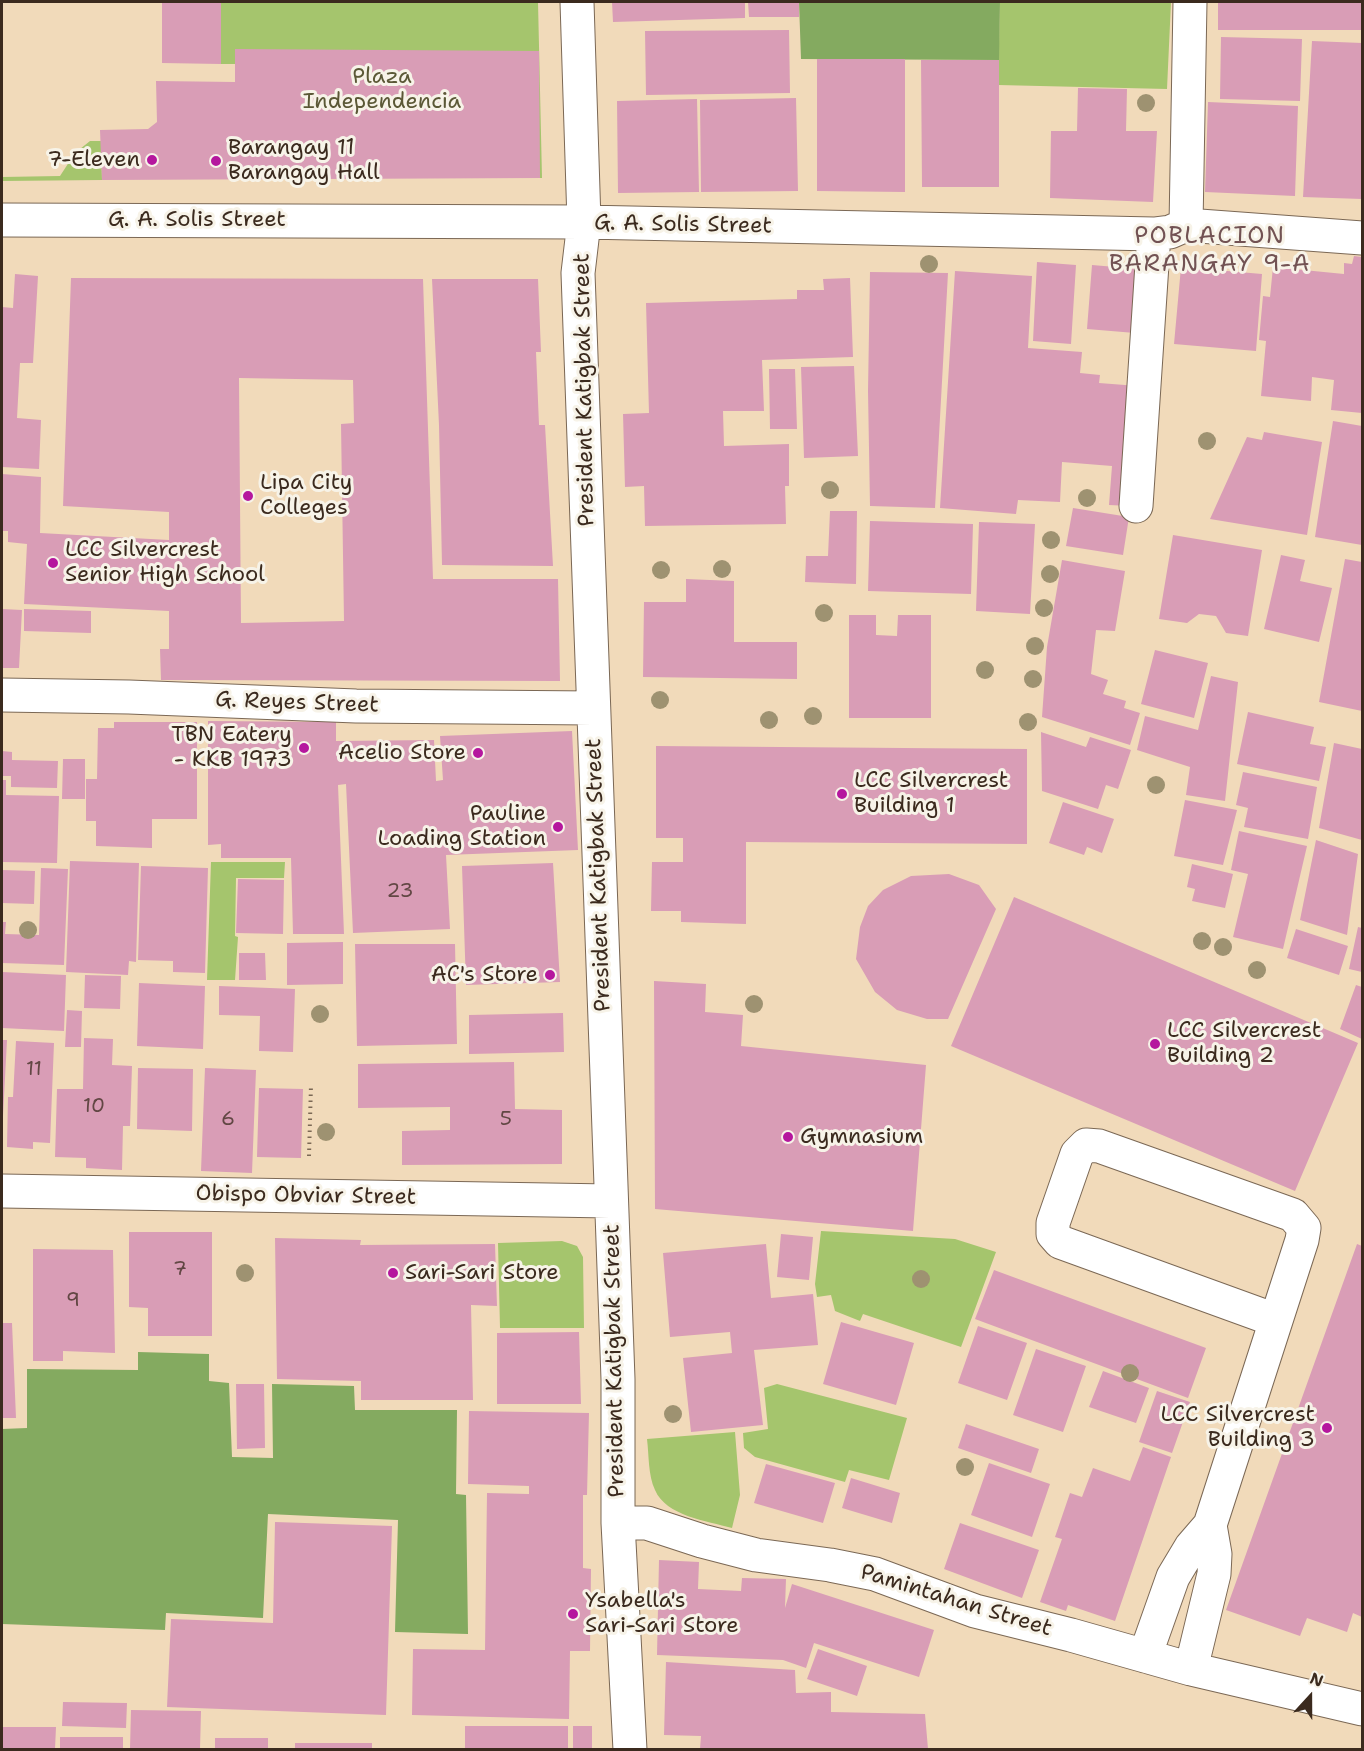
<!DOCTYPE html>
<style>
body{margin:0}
#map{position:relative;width:1364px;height:1751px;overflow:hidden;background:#f1daba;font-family:"Shantell Sans",sans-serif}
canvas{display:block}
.frame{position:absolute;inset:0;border:3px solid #3b2a1e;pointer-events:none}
.north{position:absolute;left:1280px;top:1667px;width:60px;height:60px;-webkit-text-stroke:4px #f7f3e8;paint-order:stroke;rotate:21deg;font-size:16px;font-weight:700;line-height:24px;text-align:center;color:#3b2a1e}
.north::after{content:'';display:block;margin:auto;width:21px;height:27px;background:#3b2a1e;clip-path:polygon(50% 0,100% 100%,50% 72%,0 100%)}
</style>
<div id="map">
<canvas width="1364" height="1751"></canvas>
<div class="frame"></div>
<div class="north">N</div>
</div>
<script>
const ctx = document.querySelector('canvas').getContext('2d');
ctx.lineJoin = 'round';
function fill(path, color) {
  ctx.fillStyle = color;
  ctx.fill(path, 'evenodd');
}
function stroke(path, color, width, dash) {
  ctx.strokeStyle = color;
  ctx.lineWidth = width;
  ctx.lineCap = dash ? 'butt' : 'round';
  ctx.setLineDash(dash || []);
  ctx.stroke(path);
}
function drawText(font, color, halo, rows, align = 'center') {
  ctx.font = font + ' "Shantell Sans",sans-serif';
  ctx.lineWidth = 6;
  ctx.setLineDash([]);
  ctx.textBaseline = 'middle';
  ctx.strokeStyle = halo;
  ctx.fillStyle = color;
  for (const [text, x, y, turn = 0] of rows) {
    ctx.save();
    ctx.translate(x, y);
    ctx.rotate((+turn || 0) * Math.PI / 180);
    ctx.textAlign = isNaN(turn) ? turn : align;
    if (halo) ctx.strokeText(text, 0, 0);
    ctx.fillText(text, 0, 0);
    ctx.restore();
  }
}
fill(new Path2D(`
 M221,2H538L542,178H236L235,64H221Z
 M1000,2H1171L1167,89L998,85Z
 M90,141H101L102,180L2,181V177L60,176L75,153Z
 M211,862H285L284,878H236L235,936L238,937L235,980H207Z
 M821,1231L955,1239L996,1252L961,1347L863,1314L860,1321L835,1311L831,1295L817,1297L815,1284Z
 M562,1241L577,1246L583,1257L584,1328H500L498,1243Z
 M777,1384L907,1418L889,1480L849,1470L845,1482L755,1457L744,1448L743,1433L768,1429L764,1388Z
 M735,1432L740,1495L732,1528C707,1521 666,1516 655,1490C648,1475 649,1455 647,1439Z`), '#a5c56d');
fill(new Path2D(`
 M799,2H1000L999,60L801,59Z
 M138,1352L209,1354V1381L229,1383L232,1457L273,1458L272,1384L354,1386L355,1410H457L456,1494L466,1495L468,1634L395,1632L398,1520L268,1514L263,1618L166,1613L165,1630L2,1624V1429L27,1428V1369L138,1370Z`), '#84aa60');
fill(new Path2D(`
 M162,2H221V64L162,63Z
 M612,2H745V18L613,22Z
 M748,2H799V17H749Z
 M1218,2H1362V30H1218Z
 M789,30L790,93L646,95L645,31Z
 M1221,37L1302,39L1300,101L1220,99Z
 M1312,41L1362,43V199L1303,197Z
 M235,49L539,51L540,178L102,180L100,130L148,129L157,122L156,81L235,82Z
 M817,59H905V192L817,191Z
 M921,60H999V187H922Z
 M1078,88L1127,89L1126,131H1157L1153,202L1050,198L1051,131H1077Z
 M796,98L798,191L701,192L700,100Z
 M697,99L699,192L618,193L617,101Z
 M1208,102L1298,106L1295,196L1205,192Z
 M1354,256L1362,257V413L1331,410L1334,380L1312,377L1311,401L1261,396L1266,341L1259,340L1263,296L1270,297L1273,267L1344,274V263L1352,264Z
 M1037,262L1076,265L1071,344L1033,341Z
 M1092,265L1139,269L1135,333L1087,329Z
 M1181,267L1262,274L1256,351L1174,344Z
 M955,271L1032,276L1028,348L1082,352L1080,373L1100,375L1099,383L1138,386L1130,506L1109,505L1112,466L1062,462L1060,502L1018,500L1016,514L940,508Z
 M870,272L948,273L935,508L870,506L868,391Z
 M15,274L38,276L33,363H20L17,418L41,420L39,469L2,467V307L13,308Z
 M71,278L423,279L433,579H558L560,681L161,680L160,649H169V611L24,604L27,544L8,542V531H2V474L41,477L40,533L169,540V512L63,506ZM239,378L353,380L354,423L341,424L344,621L241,623Z
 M850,278L853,357L762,360L764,411H723L724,446L789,444V486H785L786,524L645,526L644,486L625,487L623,414L649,413L646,303L797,299V290H824L823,279Z
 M432,279H538L541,352H536L539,425H545L553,566L442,565L439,425Z
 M854,366L858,456L804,458L801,367Z
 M769,369H795L797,429H770Z
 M1333,421L1362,426V545L1315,537Z
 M1264,432L1322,442L1307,535L1210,519L1247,437L1262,440Z
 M1073,508L1129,517L1123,555L1066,546Z
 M830,511H857L856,584L805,582L806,556H828Z
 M870,521L973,524L971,594L868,591Z
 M979,522L1035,524L1030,614L976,611Z
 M1173,535L1262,550L1248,636L1226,633L1216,616L1199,614L1187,623L1159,619Z
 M1281,555L1305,560L1300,581L1332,588L1319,642L1264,629Z
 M1345,559L1362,562V711L1319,702Z
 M1062,560L1125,571L1115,631L1096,630L1091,674L1108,680L1103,694L1126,701L1124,708L1140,713L1130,745L1042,717L1047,647Z
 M686,579L734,581V642H797V679L643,677L644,602H686Z
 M2,609L22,610L19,668H2Z
 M24,609L91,611V633L24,631Z
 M849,615H876V635L897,636L898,615H931V718H849Z
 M1155,650L1208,663L1194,718L1141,704Z
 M1211,676L1238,682L1225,801L1186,795L1190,767L1137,750L1145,716L1198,730Z
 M1248,712L1314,727L1310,744L1326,747L1319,781L1237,764Z
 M208,721L336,722V741L434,740L436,781L443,780L440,736L572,731L578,850L446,855L450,929L353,933L346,784L338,785L344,934H293L291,858H221V844L208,845Z
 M114,722H197V819H152V848L96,846V821H86V779H97L98,728H114Z
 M1041,732L1086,747L1090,737L1131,750L1118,789L1106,785L1098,809L1042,791Z
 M1334,743L1362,749V840L1319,828Z
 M656,746L1027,749V844L746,842V924L681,922V911H651L652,862H683V838H656Z
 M2,751L12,752V760L58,761L57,788L11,787V776H2Z
 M63,759H85V799H62Z
 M1243,772L1317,787L1308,839L1244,827L1248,808L1236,805Z
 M2,780H6V795L59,796L57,863L2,862Z
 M1185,800L1237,810L1223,865L1174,856Z
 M1063,802L1114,819L1102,853L1087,847L1084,855L1049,843Z
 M1239,831L1307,846L1283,949L1233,937L1248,874L1231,870Z
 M1316,840L1358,854L1347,935L1300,920Z
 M70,861L139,863L136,962L129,961L128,975L66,972Z
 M553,863L560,982L466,985L462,866Z
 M1192,864L1233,874L1225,908L1192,901L1195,889L1187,887Z
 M141,866L208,868L205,973L173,972V961L138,960Z
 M41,868L68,869L64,965L2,963V922H6L5,934L39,935Z
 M2,870L35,871L34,904L2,903Z
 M949,874L979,885L996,909L948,1019H927L897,1010L875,992L856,959L860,927L868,906L883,890L911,876Z
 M238,879L284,880L283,934L236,933Z
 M1014,897L1358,1043L1295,1191L951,1046Z
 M1358,927L1362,928V972L1349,969Z
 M1296,929L1348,946L1339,975L1287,958Z
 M343,942V984L287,985V943Z
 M355,944H455L457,1044L357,1046Z
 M239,953H265L266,980H239Z
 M2,972L66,975L64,1031L2,1028Z
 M85,975L121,976L120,1009L84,1008Z
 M654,981L706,984L705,1012L743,1015L741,1046L926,1065L913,1231L655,1209Z
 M139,983L205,986L203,1049L137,1046Z
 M1356,985L1362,987V1039L1340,1029Z
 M219,986L295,989L293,1052L259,1051L260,1016L219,1015Z
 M67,1010L82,1011L81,1047H65Z
 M563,1013L564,1052L469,1054V1015Z
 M84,1038L113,1039L112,1065L132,1066L130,1126H123L122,1170L86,1168V1158L55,1157L57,1089H83Z
 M2,1040H7L3,1116H2Z
 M16,1041L54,1043L50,1143L33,1142V1149L7,1147L8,1097H13Z
 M514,1062L515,1109L562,1110V1164L402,1165V1131L450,1130V1107L358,1108V1064Z
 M138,1068L193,1069L192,1131L137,1129Z
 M205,1068L256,1070L252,1173L201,1171Z
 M259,1088L303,1089L301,1158L257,1157Z
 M129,1232H212V1336H148V1308L129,1307Z
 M781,1234L813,1237L809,1280L777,1277Z
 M275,1238L361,1240L360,1245L495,1244L497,1306L471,1305L473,1400H361V1381L277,1379Z
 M766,1244L771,1298L813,1294L818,1345L754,1350L763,1425L691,1432L683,1358L732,1353L730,1332L670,1337L663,1253Z
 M1357,1244L1362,1246V1617L1353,1613L1347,1632L1307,1618L1300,1636L1226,1610Z
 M33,1249L113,1250L115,1353L63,1351V1361H33Z
 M994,1270L1206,1348L1188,1398L975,1319Z
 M841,1322L914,1343L896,1405L823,1384Z
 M2,1323H12L16,1418H2Z
 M978,1326L1027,1343L1007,1400L958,1383Z
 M579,1332L581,1404H497V1333Z
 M1036,1349L1086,1366L1063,1432L1013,1415Z
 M1103,1371L1149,1388L1136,1423L1089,1407Z
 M236,1384H264L265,1448L237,1449Z
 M1157,1391L1190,1402L1172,1453L1139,1442Z
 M469,1411L589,1413L587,1495H583V1568L591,1569L590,1651H570L569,1719L412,1715L413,1649L485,1650L487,1493L529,1494V1486L468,1484Z
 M966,1424L1039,1449L1031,1473L958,1448Z
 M1143,1447L1171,1457L1115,1621L1068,1605L1066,1611L1040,1602L1062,1539L1055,1537L1070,1493L1082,1497L1093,1468L1130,1481Z
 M989,1463L1050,1484L1032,1537L971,1515Z
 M766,1464L835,1483L823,1523L754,1503Z
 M851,1478L900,1493L892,1523L842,1508Z
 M275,1522L392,1526L386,1715L167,1707L171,1619L273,1623Z
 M960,1523L1039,1550L1022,1598L944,1569Z
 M659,1560L699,1562L698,1589L741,1591L742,1578L786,1579L785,1608L792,1584L934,1630L919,1677L814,1643L806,1668L783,1660L657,1655Z
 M818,1649L867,1666L857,1696L807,1679Z
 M666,1662L795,1670L796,1693L831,1692V1712L925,1714L928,1749H700L701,1736L664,1735Z
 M63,1702L127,1703L126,1728L62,1726Z
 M131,1710L201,1711L200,1749H130Z
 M465,1726H568V1749H465Z
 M573,1726H592V1749H573Z
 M2,1727H56L55,1749H2Z
 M60,1737H123V1749H60Z
 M215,1738H268V1749H215Z
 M295,1743H372V1749H295Z`), '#d99db6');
const minor = new Path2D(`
 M577,2L584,222L578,273L618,1379V1523L630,1750
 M2,220L584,222L1154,234L1170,232L1186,225L1362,238
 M1186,225L1190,2
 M1136,506L1154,234
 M2,695L129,697L356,706L593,708
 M2,1191L610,1201
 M618,1523H647L702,1541L756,1555L830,1565L875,1574L975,1611L1071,1635L1191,1669L1362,1709
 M1210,1525L1302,1240L1304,1228L1293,1215L1099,1146L1086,1145L1077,1154L1053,1223V1234L1060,1242L1275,1320
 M1145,1656L1173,1577L1191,1547L1210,1525L1215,1554L1214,1574L1191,1669`);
stroke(minor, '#7b6855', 35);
stroke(new Path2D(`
 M309,1156L311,1085`), '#7b6855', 4, [1.5, 4.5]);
stroke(minor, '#fff', 33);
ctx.fillStyle = '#9e9271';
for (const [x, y] of [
 [1146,103],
 [929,264],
 [1207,441],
 [830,490],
 [1087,498],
 [1051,540],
 [722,569],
 [661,570],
 [1050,574],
 [1044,608],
 [824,613],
 [1035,646],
 [985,670],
 [1033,679],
 [660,700],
 [813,716],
 [769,720],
 [1028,722],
 [1156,785],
 [28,930],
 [1202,941],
 [1223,947],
 [1257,970],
 [754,1004],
 [320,1014],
 [326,1132],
 [245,1273],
 [921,1279],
 [1130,1373],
 [673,1414],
 [965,1467]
]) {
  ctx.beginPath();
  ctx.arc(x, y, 9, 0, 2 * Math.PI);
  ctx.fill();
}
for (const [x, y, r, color] of [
 [152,160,6,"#b5179e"],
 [216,161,6,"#b5179e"],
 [248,496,6,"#b5179e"],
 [53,563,6,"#b5179e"],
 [304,748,6,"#b5179e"],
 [478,753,6,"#b5179e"],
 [842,794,6,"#b5179e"],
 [558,827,6,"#b5179e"],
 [550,975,6,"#b5179e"],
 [1155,1044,6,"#b5179e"],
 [788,1137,6,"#b5179e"],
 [393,1273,6,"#b5179e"],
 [1327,1428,6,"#b5179e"],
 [573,1614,6,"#b5179e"]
]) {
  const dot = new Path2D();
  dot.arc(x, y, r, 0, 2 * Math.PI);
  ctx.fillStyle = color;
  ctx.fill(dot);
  stroke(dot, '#f7f3e8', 2);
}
drawText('20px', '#624744', null, [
 ["23",400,892],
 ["11",34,1070],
 ["10",94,1107],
 ["6",228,1120],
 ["5",506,1120],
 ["7",180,1270],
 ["9",73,1301]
]);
drawText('22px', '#5b5836', '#f7f3e8', [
 ["Plaza",382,77],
 ["Independencia",382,102]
]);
drawText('22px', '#3b2a1e', '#f7f3e8', [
 ["Barangay 11",228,148],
 ["Barangay Hall",228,173],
 ["7-Eleven",140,160,"right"],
 ["Lipa City",260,483],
 ["Colleges",260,508],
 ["LCC Silvercrest",65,550],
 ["Senior High School",65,575],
 ["TBN Eatery",292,735,"right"],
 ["- KKB 1973",292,760,"right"],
 ["Acelio Store",466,753,"right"],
 ["LCC Silvercrest",854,781],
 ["Building 1",854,806],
 ["Pauline",546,814,"right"],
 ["Loading Station",546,839,"right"],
 ["AC's Store",538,975,"right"],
 ["LCC Silvercrest",1167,1031],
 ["Building 2",1167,1056],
 ["Gymnasium",800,1137],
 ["Sari-Sari Store",405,1273],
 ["LCC Silvercrest",1315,1415,"right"],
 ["Building 3",1315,1440,"right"],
 ["Ysabella's",585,1601],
 ["Sari-Sari Store",585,1626]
], 'left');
drawText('22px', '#3b2a1e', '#f7f3e8', [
 ["G. A. Solis Street",197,220],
 ["G. A. Solis Street",683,225,1],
 ["President Katigbak Street",585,390,-91],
 ["G. Reyes Street",297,703,2],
 ["President Katigbak Street",599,875,-92],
 ["Obispo Obviar Street",306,1196,1],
 ["President Katigbak Street",615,1361,-91],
 ["Pamintahan Street",956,1601,17]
]);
ctx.letterSpacing = '1.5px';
drawText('24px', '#725253', '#f7f3e8', [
 ["POBLACION",1210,237],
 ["BARANGAY 9-A",1210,265]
]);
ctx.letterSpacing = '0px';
</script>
